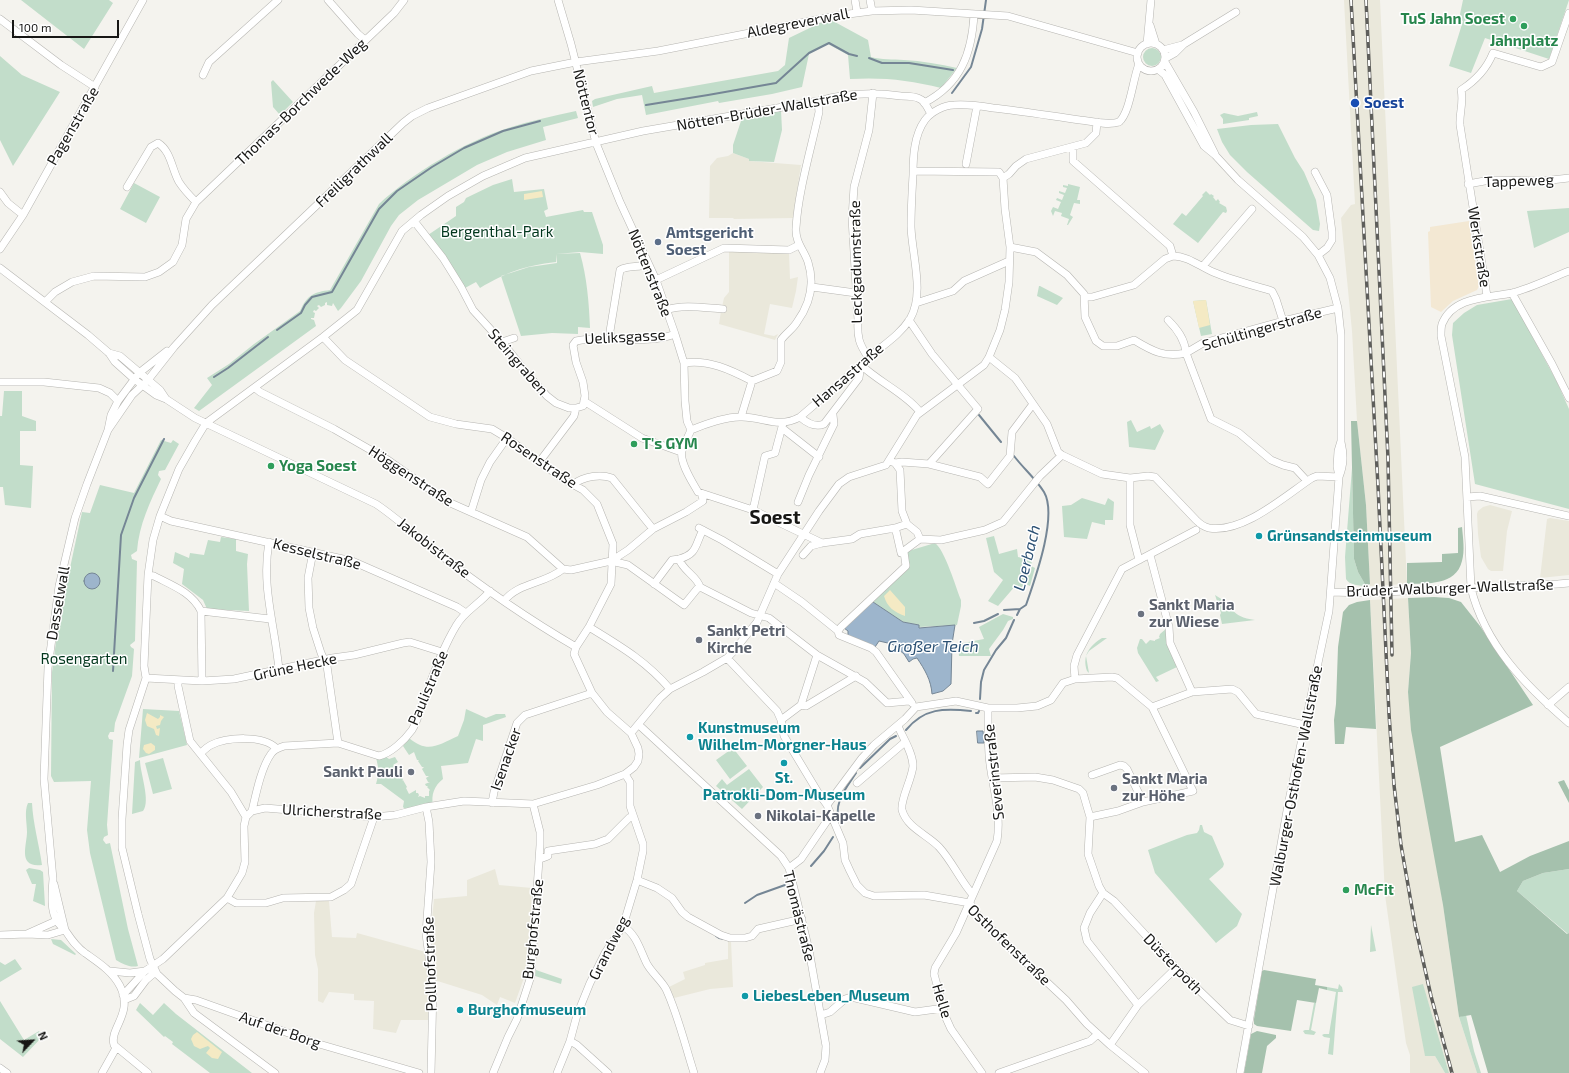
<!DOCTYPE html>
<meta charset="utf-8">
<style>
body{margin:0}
#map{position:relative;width:1569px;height:1073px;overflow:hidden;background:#f4f3ee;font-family:"Exo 2",sans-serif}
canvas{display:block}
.north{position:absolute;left:12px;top:1021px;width:40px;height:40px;-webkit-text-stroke:3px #fff;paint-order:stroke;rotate:65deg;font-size:11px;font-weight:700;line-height:16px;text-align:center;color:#171715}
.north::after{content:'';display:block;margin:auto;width:14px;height:18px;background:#171715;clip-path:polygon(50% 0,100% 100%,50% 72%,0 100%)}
.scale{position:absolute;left:12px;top:20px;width:107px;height:18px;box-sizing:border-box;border:2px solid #171715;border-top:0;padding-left:5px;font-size:12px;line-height:14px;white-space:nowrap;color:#171715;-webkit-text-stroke:3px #fff;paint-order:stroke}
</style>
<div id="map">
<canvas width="1569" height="1073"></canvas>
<div class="north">N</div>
<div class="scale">100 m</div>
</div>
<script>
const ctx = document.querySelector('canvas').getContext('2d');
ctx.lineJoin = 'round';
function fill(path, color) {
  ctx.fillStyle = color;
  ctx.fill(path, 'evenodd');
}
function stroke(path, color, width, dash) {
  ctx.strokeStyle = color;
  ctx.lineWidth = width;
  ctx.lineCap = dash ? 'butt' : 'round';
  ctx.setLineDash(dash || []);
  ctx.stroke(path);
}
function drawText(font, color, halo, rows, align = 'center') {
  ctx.font = font + ' "Exo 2",sans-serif';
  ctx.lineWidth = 3;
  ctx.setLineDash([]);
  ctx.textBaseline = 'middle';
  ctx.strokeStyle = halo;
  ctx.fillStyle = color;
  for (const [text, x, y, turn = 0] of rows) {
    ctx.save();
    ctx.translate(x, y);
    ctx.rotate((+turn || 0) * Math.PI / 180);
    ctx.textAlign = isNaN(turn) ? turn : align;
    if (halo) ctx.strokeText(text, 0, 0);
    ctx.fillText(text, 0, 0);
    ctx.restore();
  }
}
fill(new Path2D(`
 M1344,0H1380L1407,584L1370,586L1366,505L1357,421L1352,331L1341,218L1351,205L1355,204Z
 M733,153L749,159V161L801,165L793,218L734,219L733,218H709L710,166L717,158L728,156Z
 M729,251L789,253L790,279L798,277L796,291L792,308L770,304L764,334L774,336L778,334L775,340L719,324L721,311L724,298L729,292Z
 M1490,505L1512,511L1507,531L1503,571H1491L1488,569L1481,557L1478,534L1477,514L1478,511L1483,507Z
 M1550,518L1569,521V575L1540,578L1547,519Z
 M1408,598L1411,653L1408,692L1443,905L1459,1017L1477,1073H1449L1423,985L1425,1056H1435L1445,1073H1410V1055L1406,1043L1385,895L1370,600Z
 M495,869L499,885L532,888L528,955L525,975L515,1003L500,997L497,1005L482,995L428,978V1020H401L396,1033L373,1029L374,1001L354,1000V994L329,992L323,1003L318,1001V969L315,955L314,913L316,901H329L332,937L356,938L357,933L433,954L431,932L434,899L467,896V880Z
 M728,941H731L733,987L710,989L674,998L669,987L685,979L683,972L705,965V963L728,959Z`), '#eae8db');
fill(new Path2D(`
 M1469,221L1479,286L1477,290L1453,301L1441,312L1431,307L1428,232L1430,231V227Z`), '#f3e8d3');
fill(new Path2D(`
 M21,0H109L113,3L84,49Z
 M1463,0H1569L1549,59L1485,38L1471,73L1449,66L1463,21L1459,19Z
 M833,21L868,40L871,57C882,60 892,59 904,60C922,61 940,64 957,68L941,88C910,80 882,77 850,79L848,55L828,44L809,54L802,87L772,94L719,103L718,101L646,115L642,95L617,99L593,107L592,101L595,99L652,86L654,93L778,71L785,65L789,38L820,23Z
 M1143 57a9 9 0 1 1 18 0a9 9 0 1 1-18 0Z
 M0,56L22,75L60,92L13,166L0,140Z
 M273,80L293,102L280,115L273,107L271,82Z
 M781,110L782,130L774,162L749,161V159L733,153V145L742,118Z
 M576,111L578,118L543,127L546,140L507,152L477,165L418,200L399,215L391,226L361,281L341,308L338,311L333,303L332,306L327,305V302L325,303V305L321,307L319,305L317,306L319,308L316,311L314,310L313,312L315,313L314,318H311V319L314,320L316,326L199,411L194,408L212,385L207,378L229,364L254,344L300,311C307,295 314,292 330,290L379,204C411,174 466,141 508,128C530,121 553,116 576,111Z
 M1257,112L1258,116L1249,118V120L1223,124V119L1220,115L1224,113L1238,116Z
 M1278,124L1295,158L1304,172L1316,200L1320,224L1319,231L1313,230L1247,172L1230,155L1222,142L1217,129L1251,125Z
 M512,179L514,192L544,189L548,209L544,211L546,217L583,210L584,212H592L603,245V254L580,252L556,254L580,253C587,278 589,302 590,328L578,327V334L552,333L521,336L501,276L529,267L557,263L556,254V262C524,266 507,272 480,288L476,282L465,288L428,235L456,216V207L464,202L466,198L493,185Z
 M134,183L160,197L146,223L120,209Z
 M1068,184L1080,187L1077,200H1080V204L1074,203L1070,215L1073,217L1068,225H1067L1069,219L1061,216L1062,213L1055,211L1053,216L1051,211L1053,207L1058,209L1061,202L1056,200L1057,198L1062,200L1064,195L1059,193V191L1065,193L1067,188L1063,187V185L1068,186Z
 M1206,191L1210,195L1211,194L1214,196L1213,197L1216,201L1218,199L1220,202L1219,203L1226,207L1227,211L1226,213L1223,212L1198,243L1173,224L1182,213L1186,216L1203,196L1202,195Z
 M1569,208V232L1534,248L1527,211Z
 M1039,286H1040L1063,298L1057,305L1037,296Z
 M1512,299L1557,382L1569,409V509L1475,484L1452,335L1453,323L1464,313L1477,305Z
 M1206,300L1212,334L1201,336L1193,301Z
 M4,391H22V416L36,421V431H20V465L33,466L31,508L5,505L3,487H0V416H2Z
 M1131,420L1137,432L1150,426L1151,429L1160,424L1164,431L1155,450L1129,447L1127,422Z
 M161,440L171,443L173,440L179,444L165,470L159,471L158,475L161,479C150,502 139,525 137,551L131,555L132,559L137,561L135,641L130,645L131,647L134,649L132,676L115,723L114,732H110L108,736L109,739L113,740L107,825L108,835L104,837L103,840L106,844L110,843L128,929L138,966C130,968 123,964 116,960L90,853L87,830L91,781L54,782L51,776L52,672L59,619L82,512L90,513L100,485L134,493Z
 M1352,468L1354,559L1358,572L1366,586C1360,586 1349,585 1346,579L1345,557Z
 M1082,498L1105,505L1108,498L1114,502L1113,520H1105V525L1092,522L1087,539L1064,537L1062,506L1071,505Z
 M994,536L999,554L1017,549L1018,557L1032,560L1031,566L1035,568L1030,586L1024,583L1022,588L1016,585L998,606L988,601L1003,580L994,572L986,538Z
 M221,537L236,539V551L248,554L247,564L249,611L207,609L203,600L182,584L184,569L173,563L175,552L189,558L190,553L204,555L208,540L220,542Z
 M935,543C945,550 956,588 961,600V606L957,625L919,627V625L903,622L870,600L910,565L905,552Z
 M1215,595C1233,605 1230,617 1255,620L1222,624L1220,615L1221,613Z
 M1003,614L1013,617V619L1008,621L1003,630L989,649L991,656H959L958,644L984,639L979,627Z
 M1167,628L1177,667L1156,677L1159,681L1156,682L1138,653L1137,648L1140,639H1142L1146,644L1150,640L1155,641V640L1160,638L1159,637L1160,634Z
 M1102,638H1107L1089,651L1086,656L1089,673L1087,671C1082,656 1089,646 1102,638Z
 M143,709L179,711L187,745L139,758Z
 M466,709L486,718L496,714H505L506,717L483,725V741L476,739L468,763L441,766L443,779C434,786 431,795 433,805L406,810L403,807L404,801L381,784H376L379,772L376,757L385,756L389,759L395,757L398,762L393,765H394L398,771L397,773H399L403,779L402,781L403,780L407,787L406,788L409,794L416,790V793H418L419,795L418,797L420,796L425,798V796H429V791L430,790L427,787L428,786H426L425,784L430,782H428L426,778L429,776H426L422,769L424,767H422L418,761L419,760H417L414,752L409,755L403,746L409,738C428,754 438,745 458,736L464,720Z
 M733,748L747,766L730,779L716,760Z
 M163,758L172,789L153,794L145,763Z
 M140,760C140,773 151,801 143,811L132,814L135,762Z
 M749,769L763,787L742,809L716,786L722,779L727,785Z
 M28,803H32C33,824 39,844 42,865C17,868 27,845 27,832C27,823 24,811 28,803Z
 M1200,825H1202L1204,832L1212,836L1224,864L1223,867L1209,879L1242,914L1237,926L1216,943L1155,873L1148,850L1187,835L1197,833L1199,830Z
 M29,868L40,870L43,872L45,906L33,901L36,884H32L26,870Z
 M1569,869V933L1568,934L1517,891L1523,881L1543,873Z
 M1371,925L1376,951L1370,952Z
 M51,939L61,940L76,954L75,955L53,944Z
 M15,959L22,969L0,982V962L5,965Z
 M536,970L562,979L561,984L535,976Z
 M1339,984L1342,987L1343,992H1338L1333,1055L1328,1054L1330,1038L1324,1037L1322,1035L1324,1034H1329L1336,992L1327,990V987L1338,989Z
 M1423,984L1449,1073H1445L1435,1056H1425L1412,987Z
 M0,1001L24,1040L39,1031L42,1037L23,1057L0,1039Z
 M140,1003L153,1015L164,1003L176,1014L252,1073H210L172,1044L173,1042L165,1036L164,1037L136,1010Z
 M1314,1003H1316L1311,1030L1316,1032L1314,1035L1305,1034L1303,1031L1305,1030H1309Z
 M1466,1015L1474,1051L1481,1073H1477L1459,1017Z`), '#c2ddca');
fill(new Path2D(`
 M1351,421H1357L1366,505L1370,584L1366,586L1358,572L1354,559Z
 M1462,527C1463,538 1465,551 1462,561C1456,586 1427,583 1407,584V563L1442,562V554L1458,553V528Z
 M1434,597L1449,598L1461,602L1480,626L1533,705L1440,747L1455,842L1482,835L1500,872L1530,856L1569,841V869L1543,873L1523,881L1517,891L1567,934L1569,933V1073H1488L1471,1015L1459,1017L1443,905L1411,730L1408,692L1411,653L1408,598Z
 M1370,600L1376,729L1346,727L1344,744H1335L1334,720L1336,704L1338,647L1343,612L1349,605L1357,602Z
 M1564,780L1569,790V803L1558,782Z
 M1264,970L1316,979L1315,985L1327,987V990L1319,988L1316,1003L1297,1000L1291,1031L1257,1026L1254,1024V1019L1262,971Z
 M1257,1031L1276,1035V1038L1267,1046L1262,1073H1244L1251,1034Z`), '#a5c1ad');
fill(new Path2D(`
 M542,191L543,197L524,200V194Z
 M1206,300L1210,325L1199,328L1193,301Z
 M890,590L905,607V616C894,612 887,607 884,596Z
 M147,713L158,719L160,717V715L164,717L161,721L160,725L156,726L157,729L160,728L159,736L156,735L154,729L147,726L145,720Z
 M151,743L155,746V750L149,754L146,753L143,749L144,745Z
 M197,1032L222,1052L218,1059L212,1058L206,1053L210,1048L208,1046L200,1049L194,1046L191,1039L193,1035Z`), '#f4eac4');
const water = new Path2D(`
 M84 581a8 8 0 1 1 16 0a8 8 0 1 1-16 0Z
 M870,600L903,622L919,625V628L955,625L952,644L951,684L943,691L932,694C931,680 925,670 917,658L913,659L909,662L904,654L892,644L879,641L875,647L848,636V631L844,628Z
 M977,731H983L984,743H978Z`);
fill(water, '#9db5cc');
stroke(water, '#758695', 1);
stroke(new Path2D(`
 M869,58L882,63H909L953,70
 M952,93L971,67L982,29L986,0
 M646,105L708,95L776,83L809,53L829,43L849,54L857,56
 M277,330L301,313L305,305L312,297L332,292L379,209L397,191L432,167L464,148L503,131L540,121
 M214,377L228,368L268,337
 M979,415L1001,442
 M1004,610L1020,609L1026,605C1035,579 1058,516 1044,492C1036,479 1023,468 1014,456
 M1017,615L1020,609
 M974,623L984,621L998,614
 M113,671L121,535L134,498L164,439
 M980,699L981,682L984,670L996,650L1006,638L1014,620
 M976,713H978L979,711
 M906,730C924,708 944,708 971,711
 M860,768L890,739L896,736
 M838,823C835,800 844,791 856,773
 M811,866L824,851L833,837
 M745,903L757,895L785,885
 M716,936L719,938L724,939`), '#758695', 2);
const minor = new Path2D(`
 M328,0L358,34L365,40
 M558,0L571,44L596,143L620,202L656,280L675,334L684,363L685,401L687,421L691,430C688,437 684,444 682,451C679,462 693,483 698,492L753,510L822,543
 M855,0L857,12
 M870,0L872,11
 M0,19L61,65L95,87
 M1150,25L1156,44
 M1137 57a14 14 0 1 1 28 0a14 14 0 1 1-28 0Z
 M1147,44L1151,0
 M1163,50L1182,45
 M1166,58L1175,53L1184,44L1236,12
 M1165,62L1194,112L1215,154
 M1159,70L1165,75L1204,146L1215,155L1238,180L1303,237L1318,255L1330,278L1338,308L1341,335V441L1338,451L1337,466L1339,477L1329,611L1288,805L1240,1073
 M203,75L209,62L278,0
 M924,103C961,84 972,53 974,14
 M1119,122C1130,113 1133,78 1139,64
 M1073,147V161L1170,246L1173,256C1188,256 1199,266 1213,272C1232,280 1252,285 1272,291L1276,299L1283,321
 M966,164L977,106
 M913,171L999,172L1003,178
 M1315,172L1327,195L1332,232V240L1327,248L1318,255
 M1003,178L1009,174L1016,166L1026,159L1086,143L1096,133L1097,122
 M1468,184L1490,180L1543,181L1569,178
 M127,187L151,147L158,143C171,151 172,170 179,182C184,190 190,196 196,202
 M0,192L8,203L23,215
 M414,221L443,258L461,287L473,310L502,342L530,377L547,396L556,403L569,408H576L583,406L585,396L583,382L576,362L573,345L576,341C608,334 644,346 675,334
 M1010,247L1036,252L1067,275L1084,294L1085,317L1096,341L1103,346H1117L1134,340C1152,351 1165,358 1186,353L1211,419L1239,433L1271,460L1283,465L1295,468L1307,481
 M0,249L23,215L143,0
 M1203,266L1252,209
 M0,268L88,335L109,353L115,362L134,379L156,395L166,399L195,418L376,504C397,518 415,535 434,550C479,585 526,618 576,647
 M1569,271C1551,278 1531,288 1512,293C1488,298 1453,296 1442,324C1441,327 1441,332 1441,336L1465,457L1471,588C1485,645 1526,686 1569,723
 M656,280L724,248L789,250L799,245
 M812,287L856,293
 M1512,293L1552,364L1569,398
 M1487,296L1460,125C1459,114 1464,102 1461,90C1475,81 1487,68 1493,53L1541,67L1552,62L1569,13
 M1086,297H1092L1134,285L1165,259L1173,256
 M45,302L55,292L72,282L94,276L145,277L159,272L173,262L182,245L186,219L196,202L394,13L404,0
 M916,303L953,291L964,281L1009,261
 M666,310C683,304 705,308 723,309
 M909,320L932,354L978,409L929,464
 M1168,320C1177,329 1185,339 1186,353L1203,343L1283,321L1338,308
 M611,339L610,331L620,270C628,265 639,268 648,264
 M502,342L514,338
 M109,353L120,356L160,390L166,399
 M868,357C859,344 857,337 858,320L852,218L854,187L869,130L873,93
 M989,357L1015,378L1020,385L1047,424L1058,452L1062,455
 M684,363C708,359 731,370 752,381
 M861,365C879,382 906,394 920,412
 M0,382H44L99,388L110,393L118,401
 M255,388L260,392L334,429L388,460L446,501L527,537L563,569
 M584,401L642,438L681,452
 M741,417L752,381L777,371L781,362V340C786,333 793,329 797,322C810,304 815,284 808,262C804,250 795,242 796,228C798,192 811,149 819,112L818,101
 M800,417C807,423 815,428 824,424L859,378L861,365
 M782,428L819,457
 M108,430L132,395L148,380L174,347L212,305L403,123L412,116L428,108L531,71L576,62L658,51L841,15L872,11L911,10L1008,16L1138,53
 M691,430C703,425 728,416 742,417C764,417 778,429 800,417L861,365C876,349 898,338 910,319C925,294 912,255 911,227C911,210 912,192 913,175C913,157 914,135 925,120C931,112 944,105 954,105C967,104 981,106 993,108C1022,111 1051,116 1080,120C1092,121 1108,126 1119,122
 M540,461L574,416L576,408
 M889,461L895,463L902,462L929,464L980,477L988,484L1010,456L1012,432L1033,404
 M895,463L900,470L902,511L907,524
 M1339,477C1344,464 1344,455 1341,442
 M1130,478V525L1139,560
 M574,484C584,476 601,474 612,478L653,529
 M1467,497L1480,496L1569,516
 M798,502L809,475L834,424L833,415
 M753,510L765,456L775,453L783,423
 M471,512L481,480L490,462L507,438
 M160,516L171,521L352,561L457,607L466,613
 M699,528L722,540L778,574
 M895,528L896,531L901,553L920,539
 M269,542C261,586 275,626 279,670
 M313,552L308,578L309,608L313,628L321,653L327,666L338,743
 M803,555L811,546L822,543L852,539L860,534L895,528L907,524L917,532L920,539L941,540L985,530L1003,522L1040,476L1062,455L1102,474L1130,478L1148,476L1155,477L1196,520C1200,524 1204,527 1209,528C1243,534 1286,495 1312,478L1317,476L1339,477
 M1150,555L1169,627L1170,643L1192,692
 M611,561L628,565L684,605L697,589L700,587L751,613L769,618L817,655L865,682L887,703L909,701
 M148,575L154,576C171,585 192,592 201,611L202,681
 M774,583L802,602L838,631
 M654,584L672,560L679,559
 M700,587C697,576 683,571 679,559C698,554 695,544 703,530
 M1331,592L1363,593L1558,584L1569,583
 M504,601C519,582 545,584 563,569L571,570L611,561L628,550L653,529L686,512L703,501L702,494
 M201,611L270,619
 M589,627C620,646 646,661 670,689
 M838,631L839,635L871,648L876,652L912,703
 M838,631L841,627L906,566L904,552
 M727,658L777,711L781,720L784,736L819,794L827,805L843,843L845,860L850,871L857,885L865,893L874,896L924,895L970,903
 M146,678L202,681L234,679L332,658L354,655L403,643L410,642L442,652
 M1075,679L1074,666L1077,655L1122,569L1196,530
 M178,680V686L190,741L231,792L246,817
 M801,705L806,706L856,676
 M1548,705L1569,687
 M1152,707L1192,692L1232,689L1238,692L1256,714L1305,725
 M781,720L801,705L817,655
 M639,725L781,856L789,868L809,950L826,1046L825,1060L820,1073
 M898,726C903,738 913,753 913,766C912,779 900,800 902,810C907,828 928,835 939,847C952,861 960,880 973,895
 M631,733L660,698L670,689L703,672L727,658L732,653L757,622L778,574L819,511L839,484L849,477L886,465L917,415L984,365L989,357L1000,330L1005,310L1009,282L1010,247L1005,209L1003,178
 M201,753C204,750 207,747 211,745C227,737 263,735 276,748
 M1092,775L1120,765L1124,766L1127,769L1143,802
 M993,778L1035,777L1053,780L1079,789L1083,793L1090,817L1088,854L1099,886L1103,893L1114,901L1176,968L1230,1020L1249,1026
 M857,783L905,742
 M492,803L494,792L517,723L525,715L592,693
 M827,805L862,758L874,745L905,719L916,707L956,701L988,708H1017L1037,706L1051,700L1063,683L1075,679L1112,677L1117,678L1152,707L1193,791L1143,802L1118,811L1090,817
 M426,807L429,822L431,862L426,934L433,987L431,1073
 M252,811C256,794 261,768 271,754C274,749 279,748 284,746L338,743L379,756C391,753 404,741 412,730C417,722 420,711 423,702C433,676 442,649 456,626C464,611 480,604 490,591
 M540,859L548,856V851L595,844L608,839L629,818L633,816
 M789,868L801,859L831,815
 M637,880L657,888L672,898L682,912L688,917L721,935L730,938H745L752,936L758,929L802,919
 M54,884L65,930
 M1103,893L1090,913L1084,928L1087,941L1138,1005
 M227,898L236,903H266L283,898L331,897L344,890L351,884L374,817
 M970,903L975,912L1003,941L1066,1000L1087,1024L1110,1045L1145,1073
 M623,926C637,935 640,950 647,964C652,973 661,980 666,989C678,1015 685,1045 694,1073
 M27,934L56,921
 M0,935L27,934L48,935L65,930
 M110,971L130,973L145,971
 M123,995L145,971L163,959L227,898L242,873L245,862L244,826L246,817L252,811L265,808L374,817L395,815L426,807L464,801L533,804L597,785L625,774L634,767L638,761L639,754L638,748L631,733L607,712L592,693L574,654L576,647L589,627L611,584L613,544L597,504L583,490L563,479L507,438L492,429L456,424L430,417L345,360L323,337
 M184,998L194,1013L275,1073
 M124,1000L134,996L146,980L153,974H157
 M821,1015L830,1012L845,999L851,997L915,1012L944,1008
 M570,1041L577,1045L608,1073
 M1110,1045L1138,1005L1176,968
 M0,1068L7,1073
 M102,1073L116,1048
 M148,1073L114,1045C109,1028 134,1014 120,986C112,971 99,963 85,953C76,947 71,939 65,930C62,927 59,925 57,921C50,910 52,892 53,879L44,779L48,668L59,586L75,518L87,484L108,430L111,415L118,401L139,373L167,351
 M419,1073L319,1044L196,1000L184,998L175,991L157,974L150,959L138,914L122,848V819L127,745L129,730L146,678L144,666L148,575L153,540L160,516L179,469L195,441L206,423L323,337L357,310L402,231L421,215L448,196L483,176L525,158L643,131L818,101C846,93 873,92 901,96C907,96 915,96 920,99C925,101 928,109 931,114
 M493,1073L508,1037L517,1019L531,976L540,845V832L533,804
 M557,1073L570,1041L577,1015L590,983L605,953L623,926L637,880L643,851V844L630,806V782L625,774
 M982,1073L951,1029L946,1018L934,974L935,968L956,933L997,841C1002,810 991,784 989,755C988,739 988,723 988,708
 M999,1073L1090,1041L1098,1034`);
stroke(minor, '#b6b5b1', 8);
stroke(minor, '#fff', 7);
const rail = new Path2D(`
 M1351,0L1378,486L1389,714L1394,785L1401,845L1415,925L1431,996L1452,1073
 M1366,0L1388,458L1392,655`);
stroke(rail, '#5e5e5b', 3.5);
stroke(rail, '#fff', 2, [6]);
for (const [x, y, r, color] of [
 [1513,19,4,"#2e9e5b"],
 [1524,26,4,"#2e9e5b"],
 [1355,103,5,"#1a4fb4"],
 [658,242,4,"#5c6f8a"],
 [634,444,4,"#2e9e5b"],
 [271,466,4,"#2e9e5b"],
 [1259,536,4,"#0f9aa8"],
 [1141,614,4,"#6b7280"],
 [699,640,4,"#6b7280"],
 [690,737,4,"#0f9aa8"],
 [784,763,4,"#0f9aa8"],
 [411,772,4,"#6b7280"],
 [1114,788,4,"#6b7280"],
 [758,816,4,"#6b7280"],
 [1346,890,4,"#2e9e5b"],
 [745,996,4,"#0f9aa8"],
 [460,1010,4,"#0f9aa8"]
]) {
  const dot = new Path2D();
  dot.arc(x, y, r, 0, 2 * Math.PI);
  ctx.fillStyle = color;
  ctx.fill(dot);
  stroke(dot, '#fff', 1.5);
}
drawText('bold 15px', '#27864d', '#fff', [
 ["TuS Jahn Soest",1505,19,"right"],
 ["Jahnplatz",1524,41,"center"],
 ["T's GYM",642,444],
 ["Yoga Soest",279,466],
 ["McFit",1354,890]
], 'left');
drawText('15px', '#171715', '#fff', [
 ["Aldegreverwall",798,23,-11],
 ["Thomas-Borchwede-Weg",301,102,-44],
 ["Nöttentor",586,102,76],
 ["Nötten-Brüder-Wallstraße",767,110,-10],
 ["Pagenstraße",73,126,-60],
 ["Freiligrathwall",354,170,-44],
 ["Tappeweg",1519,181,-2],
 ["Werkstraße",1479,247,81],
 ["Leckgadumstraße",856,262,-91],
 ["Nöttenstraße",650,273,68],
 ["Schültingerstraße",1262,329,-16],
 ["Ueliksgasse",625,337,-3],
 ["Steingraben",518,362,49],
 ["Hansastraße",848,375,-41],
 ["Rosenstraße",539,460,34],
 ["Höggenstraße",411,476,33],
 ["Jakobistraße",434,548,38],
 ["Kesselstraße",317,554,14],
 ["Brüder-Walburger-Wallstraße",1450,588,-2],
 ["Dasselwall",58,603,-80],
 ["Grüne Hecke",295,667,-12],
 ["Paulistraße",428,688,-67],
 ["Isenacker",506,759,-71],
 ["Severinstraße",994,772,-96],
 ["Walburger-Osthofen-Wallstraße",1296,776,-79],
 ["Ulricherstraße",332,812,3],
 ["Thomästraße",799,916,76],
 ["Burghofstraße",533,929,-84],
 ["Osthofenstraße",1009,945,44],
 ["Grandweg",609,948,-63],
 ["Pollhofstraße",430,964,-92],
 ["Düsterpoth",1173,964,46],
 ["Helle",942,1001,73],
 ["Auf der Borg",280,1030,19]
]);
drawText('bold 15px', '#164399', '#fff', [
 ["Soest",1364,103]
], 'left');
drawText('15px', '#01361c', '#fff', [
 ["Bergenthal-Park",497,232],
 ["Rosengarten",84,659]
]);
drawText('bold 15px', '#4e5e75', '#fff', [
 ["Amtsgericht",666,233],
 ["Soest",666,250]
], 'left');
drawText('bold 15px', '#0d838f', '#fff', [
 ["Grünsandsteinmuseum",1267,536],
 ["Kunstmuseum",698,728],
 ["Wilhelm-Morgner-Haus",698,745],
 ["St.",784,778,"center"],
 ["Patrokli-Dom-Museum",784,795,"center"],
 ["LiebesLeben_Museum",753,996],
 ["Burghofmuseum",468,1010]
], 'left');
drawText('bold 15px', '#5b616d', '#fff', [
 ["Sankt Maria",1149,605],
 ["zur Wiese",1149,622],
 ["Sankt Petri",707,631],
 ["Kirche",707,648],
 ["Sankt Pauli",403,772,"right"],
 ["Sankt Maria",1122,779],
 ["zur Höhe",1122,796],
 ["Nikolai-Kapelle",766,816]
], 'left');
drawText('italic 16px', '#2c5174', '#fff', [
 ["Loerbach",1027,558,-76],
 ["Großer Teich",933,647]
]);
drawText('bold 19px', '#171715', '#fff', [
 ["Soest",775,518]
]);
</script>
